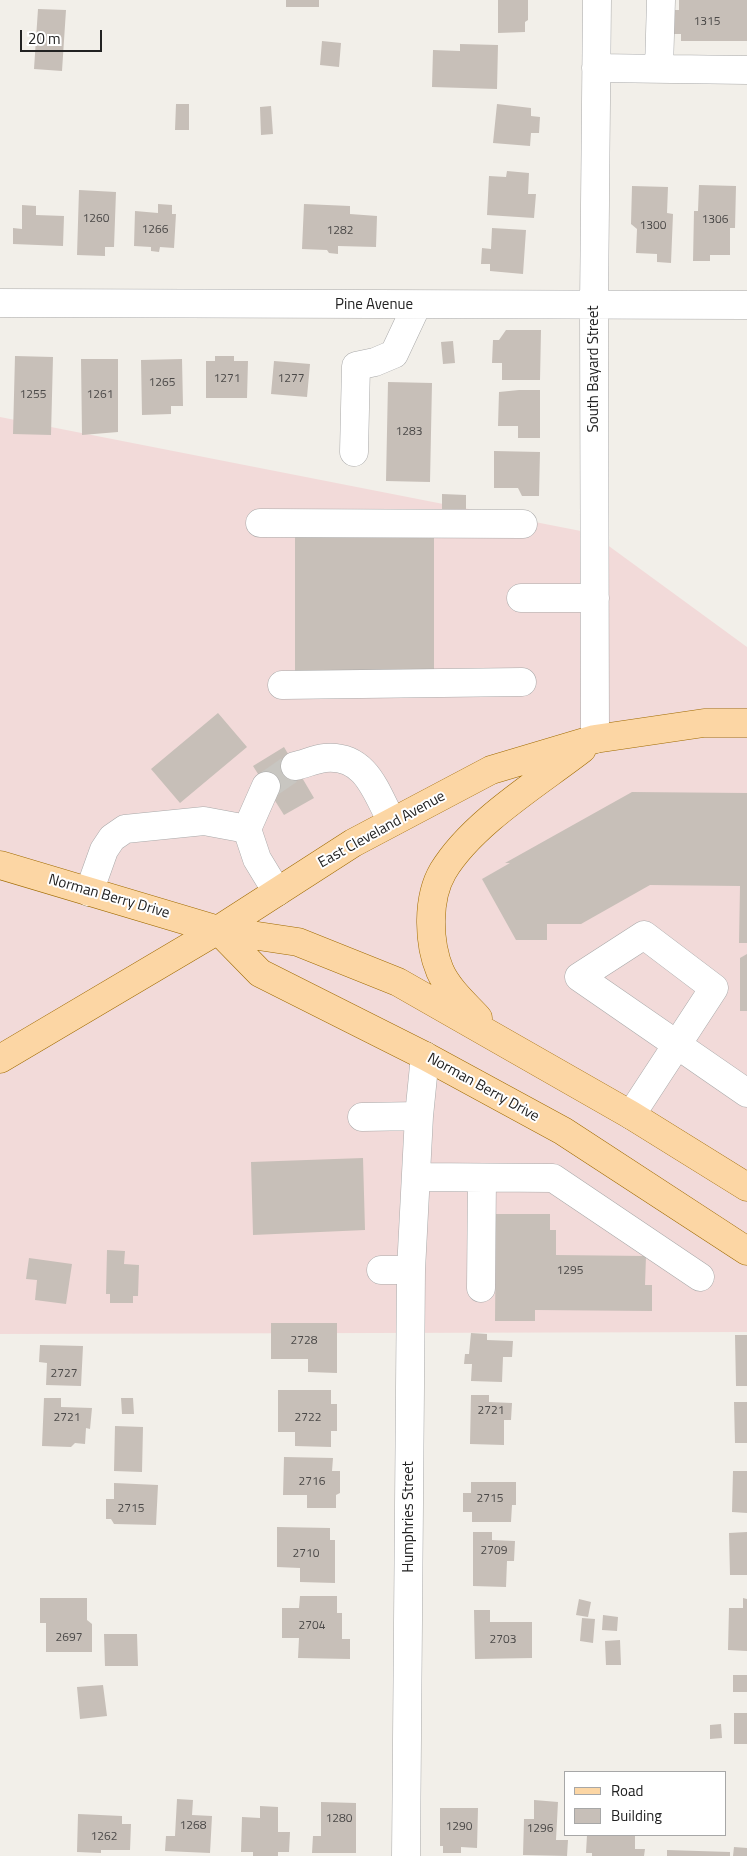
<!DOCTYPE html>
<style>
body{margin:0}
#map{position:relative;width:747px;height:1856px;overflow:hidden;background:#f2efe9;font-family:"Titillium Web",sans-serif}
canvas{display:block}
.legend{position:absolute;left:564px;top:1771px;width:162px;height:65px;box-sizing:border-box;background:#fff;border:1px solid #a7a7a7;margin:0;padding:6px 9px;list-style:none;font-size:15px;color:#222}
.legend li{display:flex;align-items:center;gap:10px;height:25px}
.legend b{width:25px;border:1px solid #a7a7a7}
.scale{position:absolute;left:20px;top:30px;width:82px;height:22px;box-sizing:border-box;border:2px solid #222;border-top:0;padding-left:6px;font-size:15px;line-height:18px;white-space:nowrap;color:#222;-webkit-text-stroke:4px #fff;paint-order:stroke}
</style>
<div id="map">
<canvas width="747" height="1856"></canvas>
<ul class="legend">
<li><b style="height:6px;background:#fcd6a4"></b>Road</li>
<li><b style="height:14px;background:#c7bfb8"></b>Building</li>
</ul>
<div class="scale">20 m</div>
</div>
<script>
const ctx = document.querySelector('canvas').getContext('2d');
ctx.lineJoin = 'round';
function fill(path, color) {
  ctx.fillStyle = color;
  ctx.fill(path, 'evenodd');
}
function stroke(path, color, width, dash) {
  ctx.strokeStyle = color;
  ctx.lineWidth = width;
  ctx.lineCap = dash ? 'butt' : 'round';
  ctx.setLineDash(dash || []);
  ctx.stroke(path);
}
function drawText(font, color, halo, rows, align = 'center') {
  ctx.font = font + ' "Titillium Web",sans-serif';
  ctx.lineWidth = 4;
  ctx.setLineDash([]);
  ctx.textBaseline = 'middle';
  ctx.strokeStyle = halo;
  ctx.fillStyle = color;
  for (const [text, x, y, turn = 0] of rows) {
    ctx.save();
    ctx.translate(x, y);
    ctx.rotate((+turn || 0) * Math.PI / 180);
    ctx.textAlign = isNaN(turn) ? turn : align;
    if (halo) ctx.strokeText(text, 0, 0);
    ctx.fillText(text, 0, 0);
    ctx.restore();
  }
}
fill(new Path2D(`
 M0,417L591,533L747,647V1332L0,1334Z`), '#f2dad9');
fill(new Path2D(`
 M286,0H319V7H286Z
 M498,0H528V20L525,22V32L498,33Z
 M679,0H747V41H681V34H666V10H679Z
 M38,9L66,10L62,71L34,69Z
 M322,41L341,43L339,67L320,65Z
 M460,44L498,45L497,89L432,87L433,50L460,51Z
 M176,104H189V130H175Z
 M497,104L531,108V116L540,117L539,133H531L530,146L493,143Z
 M271,106L273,134L261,135L260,107Z
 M507,171L529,173L528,194H536L534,218L487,215L489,176L506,177Z
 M699,185L736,186L735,228H730V255H710V261H693L694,211H698Z
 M632,186L668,187L667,213L673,214L671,263L657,262V254L636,253L637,229L631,224Z
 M79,190L116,192L114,247H105V256L77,255Z
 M158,204L172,205V214H176L174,248L160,247L159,252L151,251V247L134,246L135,211L158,213Z
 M304,204L350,206V214L377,216L376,247L338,246V254L329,253L327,250L302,249Z
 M22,205L36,206V215L64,216L63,246L13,244V228L22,229Z
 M492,228L526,230L523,274L490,271V264H481L482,248L491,249Z
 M506,330H541L540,380H502V363H492L493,340H499Z
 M453,341L455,363L443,364L441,342Z
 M15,356L53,357L51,435L13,434Z
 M215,356H234V361H248L247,398H206V361H215Z
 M81,359H118V432L82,435Z
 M182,359L183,406H171V414L142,415L141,360Z
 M274,361L310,364L307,397L271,394Z
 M388,382L432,383L430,482L386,481Z
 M519,390H540V438H518V426H498L499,392Z
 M494,451L540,452L539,496H522L518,488H494Z
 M442,494L466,495V509H442Z
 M295,536H434V674L295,672Z
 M218,713L247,747L180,803L151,769Z
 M284,747L314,798L284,815L253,766Z
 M632,792L747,793V943H739L740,886L650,885L581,924H547V940H516L482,879L510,863H505Z
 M747,954V1011H740V958Z
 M363,1158L365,1230L253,1235L251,1162Z
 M496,1214H550V1230H556V1255L646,1256L645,1285H652V1311L535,1310V1321H495Z
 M107,1250L125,1251L124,1264L139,1265L138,1296H133V1303H110V1294H106Z
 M29,1258L72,1264L66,1304L35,1300L37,1280L26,1279Z
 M271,1323H337V1373L308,1372V1359H271Z
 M471,1333L487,1334V1340L513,1341L512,1357H503L502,1382L471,1381L472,1364H464L465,1354H469Z
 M735,1335H747V1386H736Z
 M40,1345L83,1346L81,1386L46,1385L47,1363L39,1362Z
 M278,1390H331V1404H337V1431H331V1447L295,1446V1432H278Z
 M471,1395H489V1402L512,1403L511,1420H504V1445L470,1444Z
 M44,1398H61V1407L92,1408L90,1429L86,1428L85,1444L75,1443L71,1447L42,1446Z
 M121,1398H133L134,1414H122Z
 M734,1402H747V1443H735Z
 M115,1426L143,1427L142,1472L114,1471Z
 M284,1457L333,1458L332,1471H340V1493L336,1495V1508H307V1495H283Z
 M733,1471H747V1513L732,1512Z
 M471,1482H516V1505H512L511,1522H472V1512H463V1493H471Z
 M114,1483L158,1485L156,1525L114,1524L111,1519H106V1499H114Z
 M277,1527L330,1528V1540H335V1583L300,1582V1568L277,1567Z
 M473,1532H492V1540L515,1541L514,1561H507L506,1587L473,1586Z
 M747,1532V1575H730L729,1533Z
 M300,1596H337V1613H342V1639H350V1659L298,1658L299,1638H282V1608H299Z
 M40,1598H87V1620L92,1624V1652H46V1623H40Z
 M743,1598L747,1599V1651L728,1650L729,1608H743Z
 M579,1599L591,1602L588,1617L576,1615Z
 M474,1610H490V1622H532V1658L475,1659Z
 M603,1615L618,1617L617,1631L602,1630Z
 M582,1618L595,1619L593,1643L580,1641Z
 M104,1634H137L138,1666H105Z
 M620,1640L621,1665H606L605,1641Z
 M733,1675H747V1692H733Z
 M103,1685L107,1716L80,1719L77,1687Z
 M734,1713H747V1744H734Z
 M721,1724L722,1738L710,1739V1725Z
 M177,1799L193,1800L192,1815L212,1816L210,1853L165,1851L166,1836H175Z
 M534,1800L558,1802L556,1840H568L567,1856L523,1855L524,1819H534Z
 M321,1802L356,1803V1853H312L313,1836H321Z
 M260,1806L278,1807V1832H290L289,1852H278V1856H253V1852H241L242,1817L260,1818Z
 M440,1808H478L477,1848L461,1847V1853H443V1846H440Z
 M78,1814L122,1816V1824H131L130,1850H101V1853L77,1852Z
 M587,1835H635V1849H645L644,1856H592V1853H586Z
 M734,1847L747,1848V1856H733Z
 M667,1850L730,1852V1856H667Z`), '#c7bfb8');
stroke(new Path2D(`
 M266,786L295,766`), '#c8c6c1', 28, [28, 14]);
const minor = new Path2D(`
 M596,68L747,70
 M659,69L661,0
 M0,303L747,305
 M354,452L356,366L375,362L394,354L417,305
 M260,523L523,524
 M521,598H595
 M282,685L522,682
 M595,739L594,306L597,0
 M295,766C305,764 315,759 325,758C366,754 376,792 392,822
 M266,786L247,829L257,859L277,892
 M89,892L104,850L112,838L125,829L204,821L247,829
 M631,1115L714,988L644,935L579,977L747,1093
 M362,1117L419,1116
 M417,1177L553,1178L700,1277
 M381,1270H411
 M481,1288L482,1178
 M406,1856L411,1270L419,1116L425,1056`);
const major = new Path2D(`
 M0,865L218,930L298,942L398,982L631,1115L747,1187
 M218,930L260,973L425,1056L563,1131L747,1251
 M478,1018C465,1004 448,989 440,971C428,942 427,898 443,871C472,823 538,783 582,749
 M0,1059L218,930L353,843L491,770L595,739L704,723H747`);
stroke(minor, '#a9a9a9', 29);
stroke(major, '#a06b00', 29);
stroke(minor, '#fff', 28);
stroke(major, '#fcd6a4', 28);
drawText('12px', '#4b4948', null, [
 ["1315",707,22],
 ["1260",96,219],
 ["1306",715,220],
 ["1300",653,226],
 ["1266",155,230],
 ["1282",340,231],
 ["1271",227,379],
 ["1277",291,379],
 ["1265",162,383],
 ["1255",33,395],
 ["1261",100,395],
 ["1283",409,432],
 ["1295",570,1271],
 ["2728",304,1341],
 ["2727",64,1374],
 ["2721",491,1411],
 ["2721",67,1418],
 ["2722",308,1418],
 ["2716",312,1482],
 ["2715",490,1499],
 ["2715",131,1509],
 ["2709",494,1551],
 ["2710",306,1554],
 ["2704",312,1626],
 ["2697",69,1638],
 ["2703",503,1640],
 ["1280",339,1819],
 ["1268",193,1826],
 ["1290",459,1827],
 ["1296",540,1829],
 ["1262",104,1837]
]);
drawText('15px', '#222', '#fff', [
 ["Pine Avenue",374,305],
 ["South Bayard Street",594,369,-90],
 ["East Cleveland Avenue",382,830,-29],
 ["Norman Berry Drive",109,897,16],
 ["Norman Berry Drive",483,1088,29],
 ["Humphries Street",409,1517,-90]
]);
</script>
